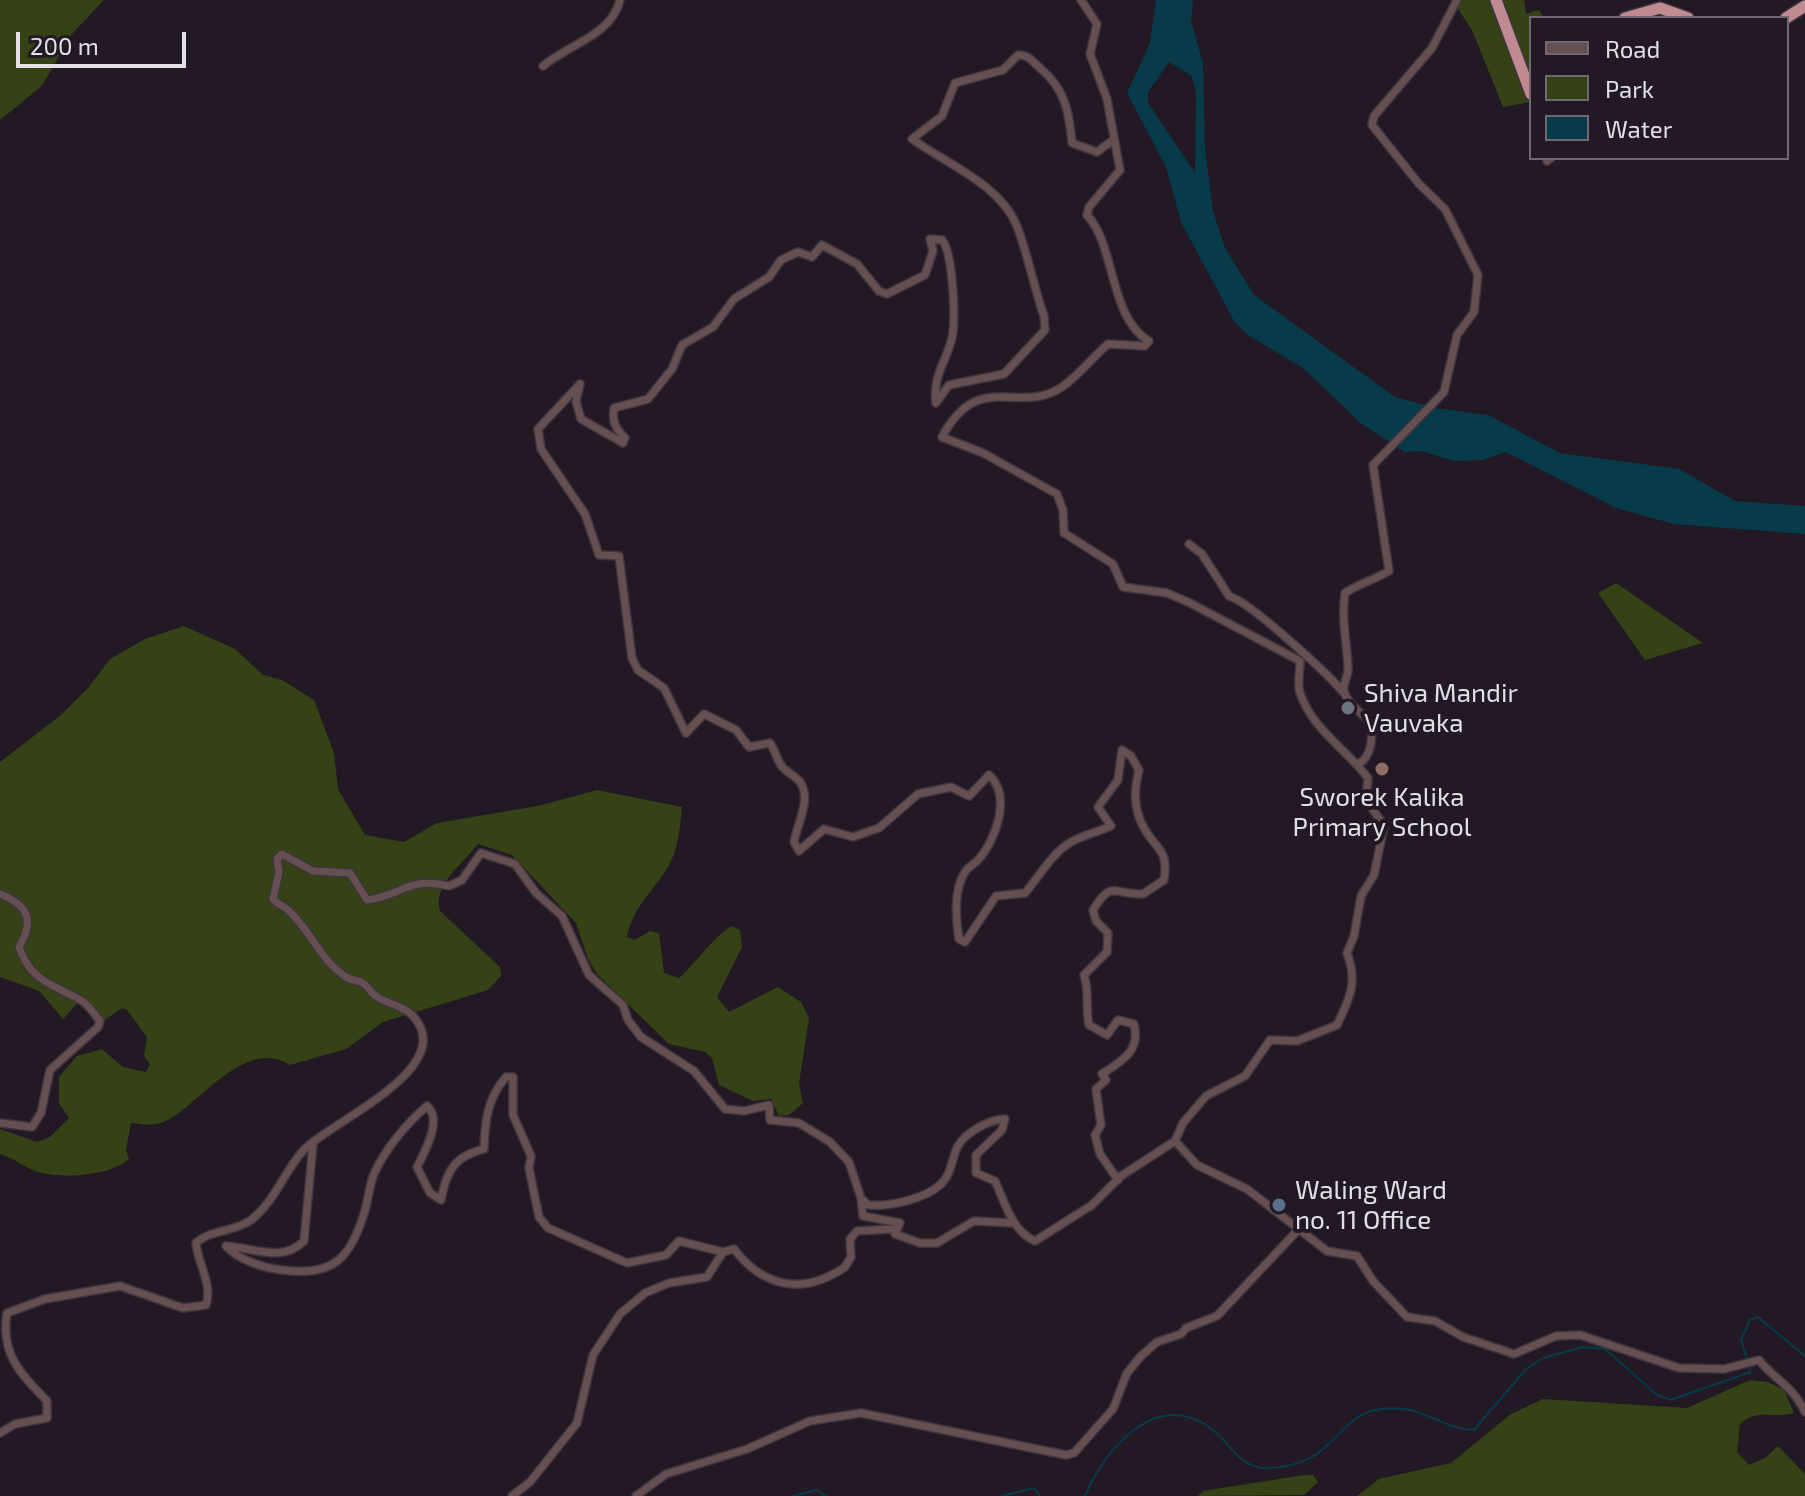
<!DOCTYPE html>
<style>
body{margin:0}
#map{position:relative;width:1805px;height:1496px;overflow:hidden;background:#221924;font-family:"Exo 2",sans-serif}
canvas{display:block}
.legend{position:absolute;left:1529px;top:16px;width:260px;height:144px;box-sizing:border-box;background:#221924;border:2px solid #706872;margin:0;padding:10px 14px;list-style:none;font-size:24px;color:#e4dee6}
.legend li{display:flex;align-items:center;gap:16px;height:40px}
.legend b{width:40px;border:2px solid #706872}
.scale{position:absolute;left:16px;top:32px;width:170px;height:36px;box-sizing:border-box;border:4px solid #e4dee6;border-top:0;padding-left:10px;font-size:24px;line-height:28px;white-space:nowrap;color:#e4dee6;-webkit-text-stroke:6px #221924;paint-order:stroke}
</style>
<div id="map">
<canvas width="1805" height="1496"></canvas>
<ul class="legend">
<li><b style="height:10px;background:#664f51"></b>Road</li>
<li><b style="height:22px;background:#344215"></b>Park</li>
<li><b style="height:22px;background:#083b4a"></b>Water</li>
</ul>
<div class="scale">200 m</div>
</div>
<script>
const ctx = document.querySelector('canvas').getContext('2d');
ctx.lineJoin = 'round';
function fill(path, color) {
  ctx.fillStyle = color;
  ctx.fill(path, 'evenodd');
}
function stroke(path, color, width, dash) {
  ctx.strokeStyle = color;
  ctx.lineWidth = width;
  ctx.lineCap = dash ? 'butt' : 'round';
  ctx.setLineDash(dash || []);
  ctx.stroke(path);
}
function drawText(font, color, halo, rows, align = 'center') {
  ctx.font = font + ' "Exo 2",sans-serif';
  ctx.lineWidth = 8;
  ctx.setLineDash([]);
  ctx.textBaseline = 'middle';
  ctx.strokeStyle = halo;
  ctx.fillStyle = color;
  for (const [text, x, y, turn = 0] of rows) {
    ctx.save();
    ctx.translate(x, y);
    ctx.rotate((+turn || 0) * Math.PI / 180);
    ctx.textAlign = isNaN(turn) ? turn : align;
    if (halo) ctx.strokeText(text, 0, 0);
    ctx.fillText(text, 0, 0);
    ctx.restore();
  }
}
fill(new Path2D(`
 M0,0H104L71,35L42,86L0,120Z
 M1452,0H1524L1526,14L1539,10L1544,18H1531V102L1503,107L1472,30Z
 M1616,583L1703,643L1645,660L1598,593Z
 M184,626L235,649L263,675L282,680L314,700L334,753L338,789L365,835L404,842L437,823L538,806L597,790L682,807C680,830 678,854 664,873C649,896 633,908 627,937L635,940L650,931L659,933L664,973L679,978C698,961 711,939 731,926L740,930L742,947L717,997L729,1012L778,987L801,1002L809,1018L799,1083L803,1103L789,1115L779,1116L771,1099L753,1101L719,1085L712,1058L705,1052L669,1044L597,974L588,959L576,923L512,855L478,844C464,863 432,885 440,911L500,967L501,976L488,990L383,1022L346,1049L290,1065C246,1037 202,1101 168,1120C156,1126 144,1125 131,1123L126,1150L129,1159C110,1176 59,1180 35,1171C23,1166 13,1158 0,1154V1129L37,1142L50,1137L69,1118L59,1103V1077L77,1056L102,1049L123,1067L146,1072L150,1064L144,1056L147,1037L127,1010L122,1008L105,1020L83,997L63,1019L39,991L0,977V762L61,715L88,688L110,659L145,639Z
 M1750,1380L1768,1382L1784,1390L1794,1413C1774,1419 1758,1408 1740,1424L1737,1452L1749,1465L1765,1458L1778,1446L1805,1474V1496H1357L1379,1479L1451,1463L1511,1414L1543,1399L1687,1408Z
 M1304,1475H1313L1318,1482L1304,1495L1198,1496L1203,1491Z`), '#344215');
fill(new Path2D(`
 M1156,0H1193L1191,21L1203,63L1205,149L1213,211L1225,248L1254,295L1395,397L1435,408L1488,415L1560,453L1679,469L1735,501L1805,506V534L1674,524L1616,508L1506,452L1482,460L1454,461L1421,451L1405,452L1362,424L1303,368L1248,335L1234,321L1181,222L1166,167L1127,93L1150,43ZM1169,62L1192,76L1196,93L1195,173L1148,103V92Z`), '#083b4a');
stroke(new Path2D(`
 M793,1496L816,1490L826,1496
 M1002,1496L1034,1488L1040,1496
 M1085,1496C1104,1450 1155,1389 1209,1427C1230,1441 1238,1468 1266,1468C1333,1468 1335,1419 1375,1410C1420,1401 1437,1428 1474,1430L1526,1369L1543,1358L1582,1347L1605,1349L1656,1394L1670,1400L1751,1372L1741,1340L1750,1320L1758,1317L1805,1356`), '#083b4a', 2);
const minor = new Path2D(`
 M1081,0L1097,24L1090,54L1107,99L1120,170L1089,207L1087,215C1116,246 1109,318 1149,341L1145,346L1108,344C1093,357 1078,376 1062,387C1018,416 979,368 942,437L983,453L1057,494L1063,510L1064,533L1113,564L1123,587L1167,593L1190,603L1300,661C1300,670 1297,684 1300,693C1312,729 1346,749 1368,778L1366,799L1384,826L1374,875L1361,896L1354,936L1347,953C1358,982 1350,998 1337,1025L1297,1041L1270,1040L1245,1076L1206,1096L1183,1123L1175,1141
 M543,66C569,44 612,35 620,0
 M1113,140L1097,152L1072,143C1069,111 1065,89 1040,68C1032,61 1029,55 1018,55L1003,70L955,83L942,116L912,139C948,165 1005,186 1019,232C1029,259 1034,288 1044,316L1045,330L1004,374L949,385L936,403C932,372 950,358 953,332C955,313 953,253 942,240L930,239L933,251L925,275L887,294L879,291L857,264L822,245L812,257L798,252L781,260L769,277L734,299L713,327L682,345L672,369L648,399L614,408C612,421 615,428 625,438L623,443L581,419L576,401L580,384L538,429L541,449L585,514L599,555L619,556L632,658L638,670L664,688L686,733L704,714L736,730L749,747L770,743C775,750 776,758 781,765C785,772 795,775 800,782C812,799 797,824 794,842L799,851L824,829L853,837L879,828L918,794L951,787L969,796L989,775C1012,796 996,840 978,860C974,864 968,867 965,872C953,891 956,919 959,939L965,942L996,896L1025,893C1038,878 1051,855 1068,844C1079,836 1098,832 1111,826L1098,807L1118,780L1122,750L1131,756L1139,770C1134,790 1133,808 1144,828C1156,850 1169,849 1164,880L1143,894C1113,895 1112,879 1093,910L1096,921L1108,933L1107,952L1084,975C1090,993 1085,1008 1089,1025L1107,1035L1118,1020L1134,1024C1141,1052 1121,1061 1102,1074L1106,1080L1096,1089L1101,1125L1095,1135L1100,1154L1118,1180
 M1547,161L1551,158
 M1189,544L1202,554L1229,596C1250,602 1326,672 1343,692
 M1358,764C1371,758 1376,733 1367,720C1360,710 1347,704 1344,691C1342,682 1349,677 1348,668C1347,642 1341,620 1345,593C1360,583 1374,580 1389,571L1373,465L1444,392L1457,335L1474,312L1478,275L1445,209L1419,184L1372,125L1374,116L1432,48L1457,0
 M0,894C28,905 35,920 19,947C32,984 54,984 82,1001C89,1005 95,1015 100,1021L98,1027L50,1070L41,1113L32,1127L0,1123
 M313,1144L304,1241C282,1263 255,1248 226,1246C238,1260 264,1268 282,1270C333,1277 351,1259 365,1210C369,1198 369,1185 374,1174C385,1149 407,1123 427,1106C443,1120 425,1151 417,1167L430,1193L441,1200C446,1172 454,1156 484,1149C485,1121 487,1099 506,1077H513V1115L531,1156L529,1168L539,1217L548,1228L627,1263L666,1255L679,1241L723,1252
 M861,1198L863,1216L900,1223L895,1234L920,1243H937L974,1221L1013,1223
 M0,1433L15,1424L47,1418V1401C21,1374 0,1354 7,1313L45,1299L120,1286L183,1308L206,1305C213,1285 198,1264 196,1243C211,1229 235,1232 251,1220C275,1201 283,1174 302,1152C326,1123 461,1069 413,1016C402,1004 388,1005 376,996C371,993 368,986 363,983C358,980 352,981 346,977C319,959 311,930 287,909C282,905 277,904 273,899L279,872L277,859L282,854L313,871L350,873L367,900C404,895 408,876 449,886L462,880L481,853L515,864L536,893L562,916L589,975L623,1005L628,1020L641,1037L694,1071L725,1109L744,1111L769,1105L770,1120L799,1123L830,1142L849,1162L861,1198L868,1205C889,1207 924,1199 940,1185C952,1175 951,1159 958,1146C966,1132 990,1119 1005,1119L1002,1130L976,1155V1173L995,1181C1005,1203 1012,1231 1035,1241L1092,1205L1121,1176L1175,1141L1197,1165L1247,1189L1327,1251L1357,1256L1373,1281L1407,1317L1435,1321L1463,1337L1514,1354L1556,1336L1580,1335L1679,1368L1724,1369L1759,1360C1777,1382 1791,1384 1805,1412
 M512,1496L530,1482L577,1423L593,1355L620,1314L645,1293L669,1283L707,1277L723,1252L734,1249C763,1287 803,1296 845,1267L851,1257L850,1239L857,1231L893,1229L895,1233
 M636,1496L666,1474L747,1449L810,1421L861,1413L1066,1455L1074,1453L1113,1409L1127,1373L1141,1356L1157,1342L1181,1334L1186,1328L1217,1316L1298,1230`);
const trunk = new Path2D(`
 M1496,0L1531,94
 M1625,18L1660,8L1688,18
 M1786,18L1805,6`);
stroke(minor, '#3d353f', 10);
stroke(trunk, '#3d353f', 14);
stroke(minor, '#664f51', 7);
stroke(trunk, '#c08a90', 11);
for (const [x, y, r, color] of [
 [1348,708,8,"#6b7280"],
 [1382,769,8,"#8d6e63"],
 [1279,1205,8,"#5c6f8a"]
]) {
  const dot = new Path2D();
  dot.arc(x, y, r, 0, 2 * Math.PI);
  ctx.fillStyle = color;
  ctx.fill(dot);
  stroke(dot, '#221924', 3);
}
drawText('26px', '#e4dee6', '#221924', [
 ["Shiva Mandir",1364,693],
 ["Vauvaka",1364,723],
 ["Sworek Kalika",1382,797,"center"],
 ["Primary School",1382,827,"center"],
 ["Waling Ward",1295,1190],
 ["no. 11 Office",1295,1220]
], 'left');
</script>
